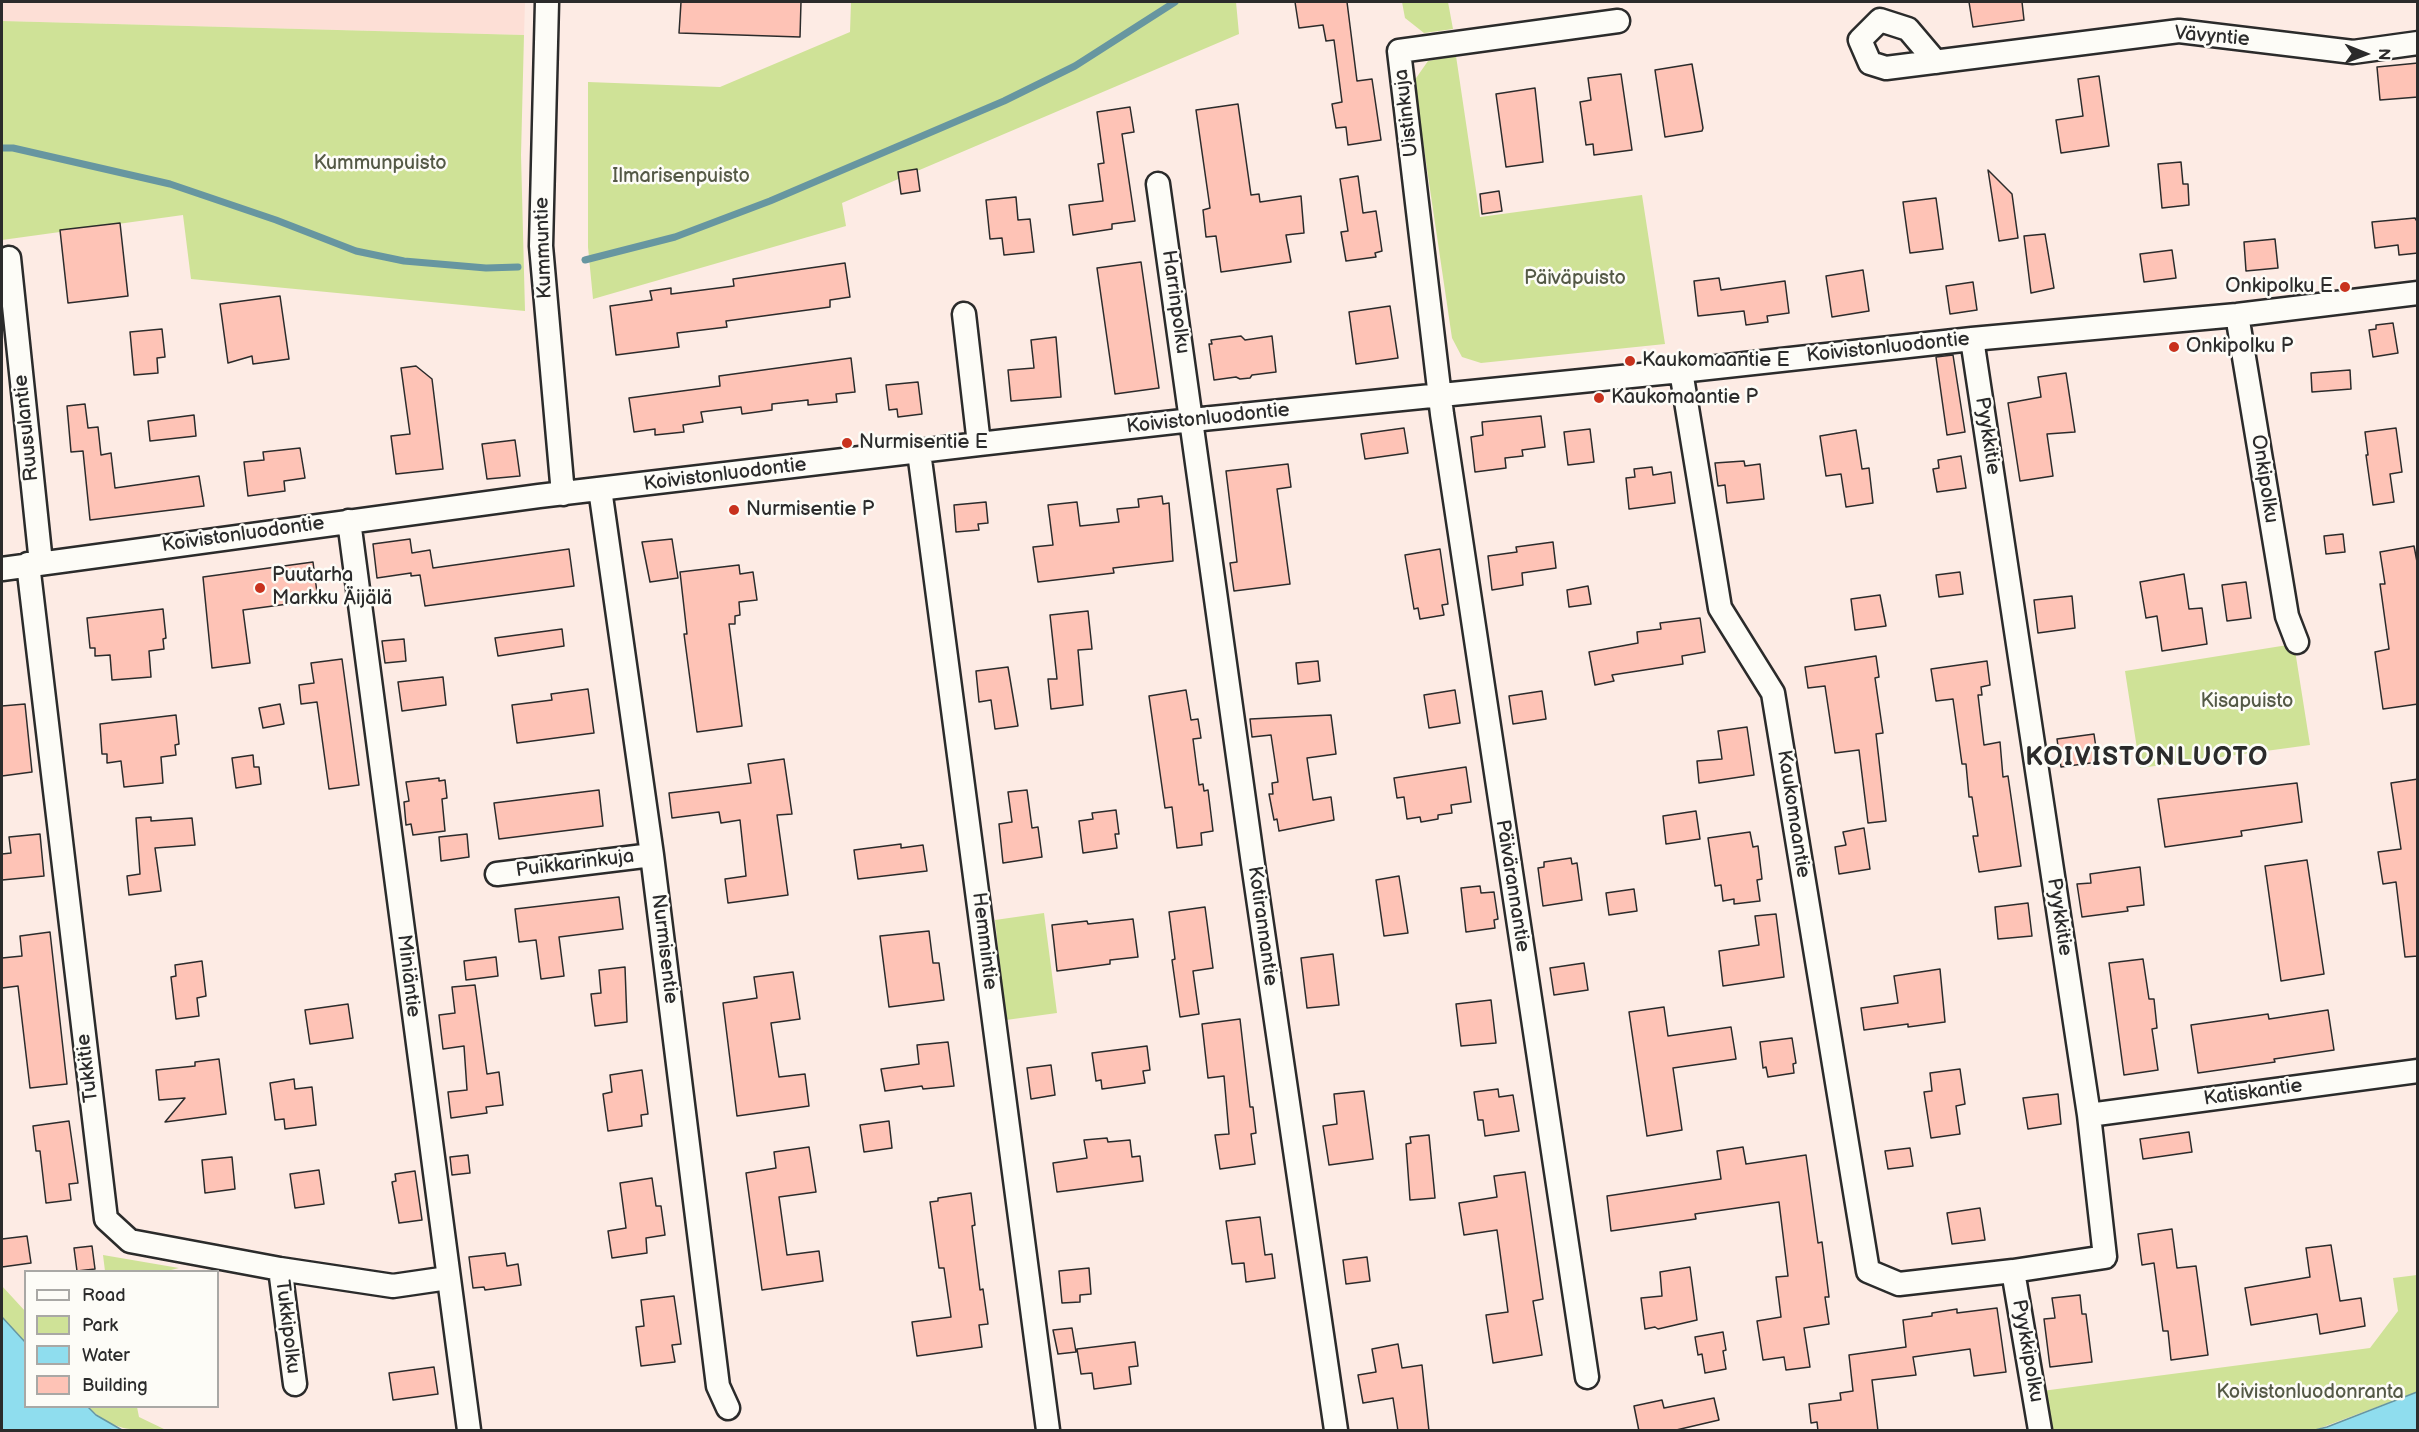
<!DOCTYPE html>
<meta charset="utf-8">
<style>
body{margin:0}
#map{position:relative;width:2419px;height:1432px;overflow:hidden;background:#fdebe4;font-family:"Balsamiq Sans",sans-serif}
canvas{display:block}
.frame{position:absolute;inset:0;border:3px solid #2b2b2b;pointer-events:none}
.legend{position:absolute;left:24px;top:1270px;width:195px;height:138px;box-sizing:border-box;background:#fdfcf7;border:2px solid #a9a8a5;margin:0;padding:8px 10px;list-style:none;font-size:18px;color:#2b2b2b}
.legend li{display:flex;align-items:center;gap:12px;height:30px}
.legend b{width:30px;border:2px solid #a9a8a5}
.north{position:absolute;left:2335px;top:24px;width:60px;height:60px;-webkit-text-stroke:4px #fdfcf7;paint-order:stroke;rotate:91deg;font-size:16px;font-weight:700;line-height:24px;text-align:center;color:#2b2b2b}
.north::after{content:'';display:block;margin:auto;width:21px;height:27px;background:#2b2b2b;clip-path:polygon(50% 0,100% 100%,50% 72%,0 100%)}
</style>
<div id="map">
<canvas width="2419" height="1432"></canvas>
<div class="frame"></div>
<ul class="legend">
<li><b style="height:8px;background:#fdfcf7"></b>Road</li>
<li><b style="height:16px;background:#cfe297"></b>Park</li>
<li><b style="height:16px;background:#8fddee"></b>Water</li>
<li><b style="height:16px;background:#fec3b6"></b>Building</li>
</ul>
<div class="north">N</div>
</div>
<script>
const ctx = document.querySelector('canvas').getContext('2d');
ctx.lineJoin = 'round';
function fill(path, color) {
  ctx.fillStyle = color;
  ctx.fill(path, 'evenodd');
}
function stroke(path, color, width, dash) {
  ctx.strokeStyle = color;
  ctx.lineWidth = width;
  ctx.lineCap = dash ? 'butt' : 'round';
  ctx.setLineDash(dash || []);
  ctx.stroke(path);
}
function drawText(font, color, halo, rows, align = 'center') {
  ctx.font = font + ' "Balsamiq Sans",sans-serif';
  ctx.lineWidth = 5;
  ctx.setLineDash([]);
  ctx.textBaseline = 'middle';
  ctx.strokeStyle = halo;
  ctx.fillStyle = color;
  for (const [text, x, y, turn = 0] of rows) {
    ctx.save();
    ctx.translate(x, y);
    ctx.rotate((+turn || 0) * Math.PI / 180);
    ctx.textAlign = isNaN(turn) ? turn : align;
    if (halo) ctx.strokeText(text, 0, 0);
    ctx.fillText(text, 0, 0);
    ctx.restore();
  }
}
fill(new Path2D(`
 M2,2H525L524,35L2,21Z`), '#fddfd6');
fill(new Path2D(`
 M851,2H1236L1239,34L842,203L846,226L593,299L588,247V82L720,87L850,32Z
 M1402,2H1448L1453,29L1424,33L1405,18Z
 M2,21L524,35L521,155L525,311L191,279L183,215L2,240Z
 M1456,56L1480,217L1642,195L1665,344L1481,363L1462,357L1452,338L1414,81L1428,61Z
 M2294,644L2310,745L2140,768L2125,671Z
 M1044,913L1057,1013L1006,1020L995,920Z
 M103,1255L179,1268L163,1272L105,1271Z
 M2417,1275V1392L2315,1430H2049L2042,1391L2370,1348L2398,1311L2393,1278Z
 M2,1286L25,1311V1342L2,1317Z
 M88,1407H137L139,1417L166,1430C130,1430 115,1432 88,1407Z`), '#cfe297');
const water = new Path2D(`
 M2,1317L25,1342L26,1406L88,1407L96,1415L122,1430H2Z
 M2417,1392V1430H2315L2327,1427Z`);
fill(water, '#8fddee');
stroke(water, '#6796a0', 1.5);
stroke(new Path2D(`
 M2,148H13L170,184L276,220L356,251L404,261L486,268L518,267
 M585,260L675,237L770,201L1004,101L1075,66L1175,2`), '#6796a0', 7);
const building = new Path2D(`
 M681,2H801L800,37L679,33Z
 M1295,2H1347L1357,81L1372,79L1381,140L1348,145L1346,127L1336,128L1332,104L1342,102L1334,40L1326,41L1323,25L1299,28Z
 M1969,2H2022L2024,20L1973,27Z
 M2418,63V97L2380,100L2377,67Z
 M1692,64L1703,128L1702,131L1665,137L1655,70Z
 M1621,74L1632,150L1594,155L1593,144L1586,145L1580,102L1591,100L1588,78Z
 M2099,76L2109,146L2061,153L2056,120L2083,116L2078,79Z
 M1535,88L1543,162L1506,167L1496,94Z
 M1238,104L1251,195L1259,194L1260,202L1301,196L1304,233L1286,235L1291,262L1221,272L1216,236L1206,237L1203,210L1210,208L1196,110Z
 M1130,107L1134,132L1122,134L1135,221L1112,224V229L1073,235L1069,205L1103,201L1098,164L1104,163L1097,112Z
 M2181,162L2183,184H2188L2189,205L2162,208L2158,164Z
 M917,169L920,191L901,194L898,172Z
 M1988,170L2012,194L2018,238L1999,241Z
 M1358,176L1363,213L1376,211L1382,251L1375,253L1376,257L1346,261L1341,232L1348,231L1340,179Z
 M1499,191L1502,211L1482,214L1480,194Z
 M1016,197L1018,220L1030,219L1034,252L1004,255L1002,238L990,239L986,200Z
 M1936,198L1943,249L1910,253L1903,202Z
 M2415,218L2418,223V253L2399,255L2398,245L2375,248L2372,222Z
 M120,223L128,296L68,303L60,230Z
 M2045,234L2054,288L2031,293L2024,236Z
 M2275,239L2278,268L2246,271L2244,242Z
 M2172,250L2176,278L2144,282L2140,254Z
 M1141,262L1159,388L1115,394L1097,268Z
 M845,263L850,297L830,300V307L726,321L727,327L677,333L679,347L616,355L610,306L652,300L650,291L671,288V294L734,286L733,279Z
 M1863,270L1869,311L1832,317L1826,276Z
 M1719,278L1721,290L1785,281L1789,313L1767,316L1768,322L1746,325L1744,311L1698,316L1694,281Z
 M1973,282L1977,310L1950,314L1946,286Z
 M280,296L289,359L253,364L252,356L228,363L220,304Z
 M1390,306L1398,358L1356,364L1349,312Z
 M2393,323L2398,353L2373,357L2369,330L2376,329V325Z
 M162,329L165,357L157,358L158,373L134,375L130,332Z
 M1241,336L1245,340L1272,336L1276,372L1252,375L1250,378L1240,379L1236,377L1214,380L1209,344H1212L1211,340Z
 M1056,337L1061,397L1011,401L1008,370L1034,368L1031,340Z
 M1953,355L1965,432L1947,435L1936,357Z
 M851,358L855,392L836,394L837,402L808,405V400L772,404V410L742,414L741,407L701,412L703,422L683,425L684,432L655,435V429L634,432L629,398L720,386L719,376Z
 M416,366L432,379L443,469L396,474L391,436L410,434L401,368Z
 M2350,370L2351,389L2312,392L2311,373Z
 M2066,373L2075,432L2047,434L2053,476L2020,481L2008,403L2041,397L2038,377Z
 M918,382L922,414L898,417L897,409L889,410L886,385Z
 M85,404L88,428L98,427L101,455L111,453L115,488L199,476L204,506L90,520L83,451L71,452L67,406Z
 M194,415L196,436L150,441L148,421Z
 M1541,416L1545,447L1522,450L1523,456L1505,458L1506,468L1475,472L1471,437L1483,435L1482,422Z
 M1404,428L1408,453L1365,459L1361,434Z
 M2396,428L2402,472L2390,474L2394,502L2373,505L2366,455H2368L2365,432Z
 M1590,429L1594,462L1568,465L1564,432Z
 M1856,430L1862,469L1869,468L1873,503L1846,507L1841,474L1826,476L1820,436Z
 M515,440L520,476L487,479L482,444Z
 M300,448L305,478L284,481L285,491L248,496L244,462L264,460L263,452Z
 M1961,456L1966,488L1937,492L1933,469L1939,468L1938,460Z
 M1744,461L1745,466L1760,464L1764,499L1727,503L1725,485L1718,486L1715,463Z
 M1288,464L1291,487L1277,489L1290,584L1234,591L1230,563L1237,562L1226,471Z
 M1652,467L1653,475L1671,472L1675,503L1629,509L1626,478L1635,477L1634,469Z
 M1162,496L1163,504L1169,503L1173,561L1113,568L1114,573L1038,582L1033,547L1053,545L1048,505L1077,502L1080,526L1119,522L1117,509L1139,507L1138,499Z
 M986,502L988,523L978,524L979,530L956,532L954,505Z
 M2343,534L2345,552L2326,554L2324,536Z
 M410,539L412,553L430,550L433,568L569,549L574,586L425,606L420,575L411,576V573L377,578L373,544Z
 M672,539L678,578L650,582L642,542Z
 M1553,542L1556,568L1522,573L1523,585L1492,590L1488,556L1517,552L1516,547Z
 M2414,546L2418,567V704L2383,709L2375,652L2389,649L2380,584H2385L2380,552Z
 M1440,549L1448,604L1442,605L1444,615L1420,619L1418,608L1414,609L1405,555Z
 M313,562L318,600L243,610L250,663L212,668L203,577Z
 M739,565L740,574L753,572L757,600L739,602L740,615L735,616V624H729L742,726L697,732L684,634H687L680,572Z
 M1960,572L1963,594L1939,597L1936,575Z
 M2184,574L2189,609L2202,608L2207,644L2162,651L2157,616L2146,618L2140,582Z
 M2246,582L2251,618L2227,621L2222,585Z
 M1588,586L1591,604L1569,607L1567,590Z
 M1880,595L1886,626L1855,630L1851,599Z
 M2072,596L2075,628L2038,633L2034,600Z
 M163,609L166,638L163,639L164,649L149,651L151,677L112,680L110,655L95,656V648H90L87,618Z
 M1088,611L1092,649L1078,650L1083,705L1051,709L1048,679H1057L1050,615Z
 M1700,618L1705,652L1682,656L1683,664L1612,675L1614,681L1595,685L1589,652L1638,643L1637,632L1661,629L1660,623Z
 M562,629L564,646L498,656L495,638Z
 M404,639L406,661L385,663L382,641Z
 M1876,656L1879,677L1875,678L1883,733L1876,734L1886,821L1868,823L1859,750L1835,753L1825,686L1808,688L1805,667Z
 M342,659L359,785L329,789L317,702L301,704L299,685L314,683L311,663Z
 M1318,661L1320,681L1298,684L1296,663Z
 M1987,661L1990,685L1981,687L1982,695H1978L1984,745L2000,742L2003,777L2008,776L2021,866L1979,872L1973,836H1978L1972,797H1969L1966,764H1962L1953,699L1936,701L1931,669Z
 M1008,667L1018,726L995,729L991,700L979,702L976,671Z
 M443,677L446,705L402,711L398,682Z
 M588,689L594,733L517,743L512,705L552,700L551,694Z
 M1186,690L1191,720L1198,719L1201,738L1193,739L1199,785L1203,784L1204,791L1208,790L1213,831L1201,833L1202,845L1177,848L1172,807L1165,808L1149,696Z
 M1455,690L1460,723L1429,728L1424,695Z
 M1542,691L1546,719L1513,724L1509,696Z
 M25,704L32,772L2,776V706Z
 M280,704L284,724L263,728L259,708Z
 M176,715L179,744L175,745L176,755L161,757L163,783L124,787L121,761L107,763V754H102L100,724Z
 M1331,715L1336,754L1307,758L1313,800L1331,797L1334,820L1279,831L1277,819L1274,820L1269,794H1273L1272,783L1278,782L1271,735L1252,737L1250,719Z
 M1747,727L1754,775L1699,783L1697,761L1722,759L1718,731Z
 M2094,734L2098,762L2061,767L2057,739Z
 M253,755L254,767H259L261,784L236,788L232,758Z
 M784,759L792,814L777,815L788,895L728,903L725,879L746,876L740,820L721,823L719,812L672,818L669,793L751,783L748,764Z
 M1466,767L1471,802L1451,805L1452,813L1438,815V819L1421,822L1420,817L1407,819L1404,797L1397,798L1394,778Z
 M439,778V781L445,780L447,798L442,799L445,831L413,835L411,824L406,825L404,802L409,801L406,782Z
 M2418,779V956L2405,957L2396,882L2383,884L2378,852L2401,849L2391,783Z
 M2297,783L2302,822L2241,831L2242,836L2165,847L2158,799Z
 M599,790L603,826L499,839L494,803Z
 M1027,790L1032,828L1038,827L1042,857L1003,863L999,824L1012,822L1008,792Z
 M1116,810L1119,834H1115L1117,848L1083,853L1079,821L1093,819L1092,813Z
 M1696,811L1700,839L1666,844L1663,816Z
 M151,817V821L192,818L195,845L155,848L161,891L129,895L127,876L140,874L136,818Z
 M1864,828L1870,869L1839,874L1835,847L1846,845L1843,832Z
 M1750,832L1753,847L1758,846L1762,879L1757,880L1760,901L1734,904V899L1723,901L1721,885L1715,886L1708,838Z
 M40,834L44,876L2,880V854L11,853L9,837Z
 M467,834L469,857L441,861L439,837Z
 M901,844V848L923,845L927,871L858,879L854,850Z
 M1571,858L1572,864L1577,863L1582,900L1543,906L1538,868L1544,867V862Z
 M2307,860L2324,974L2281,981L2265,866Z
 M2140,867L2144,905L2127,907L2128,911L2082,917L2077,884L2091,883L2090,874Z
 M1399,876L1408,933L1384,936L1376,880Z
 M1480,886L1481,893L1494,892L1498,919L1494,920L1495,928L1466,932L1461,888Z
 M1634,889L1637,911L1609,915L1606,893Z
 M619,897L623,929L559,937L564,976L541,979L536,940L519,942L515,909Z
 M2028,903L2032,936L1998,939L1995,907Z
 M1205,907L1213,968L1193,971L1199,1014L1180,1017L1172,960L1175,959L1169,912Z
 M1776,914L1784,977L1723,986L1719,951L1759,945L1755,916Z
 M1133,919L1138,957L1110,960V964L1057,971L1052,925L1087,921L1088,924Z
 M929,931L933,963H939L944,1000L889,1007L880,936Z
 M50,932L67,1084L30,1088L18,986L2,988V958L22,956L20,936Z
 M1333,954L1339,1005L1307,1008L1301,958Z
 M496,957L498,976L466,980L464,961Z
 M2143,959L2149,999H2154L2157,1028L2152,1029L2158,1070L2124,1075L2109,963Z
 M202,961L206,996L197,998L199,1016L176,1019L171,977L176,976L175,965Z
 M1584,963L1588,990L1554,995L1550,968Z
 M625,967L627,1022L595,1026L591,994L601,993L599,970Z
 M1940,969L1945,1022L1908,1027V1024L1864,1030L1861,1008L1898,1003L1894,976Z
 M793,972L800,1019L771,1023L779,1077L805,1074L809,1106L737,1116L723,1003L757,998L754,977Z
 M475,985L487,1074L499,1072L503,1105L486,1107L487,1113L451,1118L448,1092L467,1090L464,1046L443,1049L439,1015L455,1013L452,987Z
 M1491,1000L1496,1043L1461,1046L1456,1004Z
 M348,1004L353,1038L310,1044L305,1010Z
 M1664,1007L1668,1036L1731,1027L1736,1059L1673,1068L1682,1130L1647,1136L1629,1012Z
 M2328,1010L2334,1050L2274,1059L2275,1062L2198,1073L2191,1025L2268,1014L2269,1019Z
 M1240,1019L1250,1107H1253L1256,1133L1251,1134L1255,1164L1220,1169L1215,1135L1229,1134L1224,1076L1208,1078L1202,1024Z
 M1792,1038L1796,1063L1793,1064L1794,1073L1768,1077L1766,1067L1763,1068L1760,1042Z
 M948,1042L954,1086L923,1089L922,1086L885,1091L881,1069L919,1064L917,1045Z
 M1147,1046L1150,1070L1143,1071L1145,1083L1102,1089L1101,1080L1096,1081L1092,1053Z
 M219,1059L226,1114L165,1122L185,1098L159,1100L156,1070L195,1066V1062Z
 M1051,1065L1055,1095L1031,1099L1027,1068Z
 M1960,1069L1965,1104L1956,1106L1960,1134L1931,1138L1924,1092L1932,1091L1930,1073Z
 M642,1070L648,1114L641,1115L642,1126L608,1131L603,1094L612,1092L610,1075Z
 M294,1079L295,1089L312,1087L316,1125L285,1129L284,1119L275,1120L270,1083Z
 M1498,1089L1499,1097L1513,1095L1519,1131L1485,1136L1483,1120H1478L1474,1092Z
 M1364,1091L1373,1159L1329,1165L1323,1126L1337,1124L1334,1094Z
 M2058,1094L2061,1124L2028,1129L2023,1098Z
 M69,1121L78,1183L69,1184L71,1200L46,1203L40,1151H36L33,1126Z
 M889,1121L892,1148L864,1152L860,1125Z
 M2189,1132L2192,1152L2143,1159L2140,1139Z
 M1429,1135L1435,1198L1410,1200L1406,1144L1411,1143L1410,1137Z
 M1107,1138L1108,1142L1130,1140L1132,1157L1140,1156L1143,1181L1057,1192L1053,1163L1087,1158L1084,1140Z
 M809,1147L816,1192L779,1197L787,1255L819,1251L823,1281L762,1290L746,1173L776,1168L774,1152Z
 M1743,1147L1746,1164L1806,1155L1818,1243L1822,1242L1829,1297H1825L1829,1324L1804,1328L1810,1367L1786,1370L1784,1357L1763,1360L1757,1321L1781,1317L1776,1277L1788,1276L1779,1202L1695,1214L1696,1219L1611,1231L1607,1196L1721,1179L1717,1151Z
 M1910,1148L1913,1166L1888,1169L1885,1151Z
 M468,1155L470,1173L452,1175L450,1157Z
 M232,1157L235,1189L205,1193L202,1160Z
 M319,1170L324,1204L295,1208L290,1174Z
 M415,1171L422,1220L399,1223L392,1182L396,1181L395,1174Z
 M1525,1172L1543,1299L1533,1301L1542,1355L1493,1363L1486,1315L1508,1312L1497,1230L1464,1235L1459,1203L1497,1197L1494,1176Z
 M652,1178L656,1206H661L665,1235L646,1238L647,1253L612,1258L608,1231L626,1228L620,1183Z
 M971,1193L975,1225L972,1226L980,1290L983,1289L988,1324L979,1325L982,1347L917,1356L912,1322L951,1317L944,1268H939L930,1202L938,1201V1198Z
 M1980,1208L1985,1240L1952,1244L1947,1213Z
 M1260,1217L1265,1255L1272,1254L1275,1278L1246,1282L1244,1263L1232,1264L1226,1221Z
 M2172,1229L2177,1268L2196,1266L2208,1355L2171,1360L2168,1331H2163L2154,1263L2142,1265L2138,1234Z
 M27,1236L31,1263L2,1267V1239Z
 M2331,1245L2340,1301L2361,1298L2365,1326L2320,1334L2317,1314L2251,1325L2245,1288L2310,1277L2306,1248Z
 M92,1246L95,1269L77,1271L74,1248Z
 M505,1253L507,1266L518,1264L521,1285L485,1290L484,1287L473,1288L469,1257Z
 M1367,1257L1370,1281L1346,1284L1343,1260Z
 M1690,1267L1697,1320L1658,1329L1655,1327L1645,1329L1641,1298L1662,1296L1660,1272Z
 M1089,1268L1091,1294L1080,1295V1302L1062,1303L1059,1271Z
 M2080,1295L2082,1314H2086L2092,1362L2050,1367L2044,1319L2055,1318L2052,1298Z
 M674,1296L681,1344L672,1345L675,1362L641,1366L636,1327L644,1326L641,1300Z
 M1997,1308L2006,1372L1974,1376L1970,1349L1913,1357L1916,1375L1872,1380L1878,1431H1818L1817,1422L1811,1423L1809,1404L1841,1400L1840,1393L1853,1391L1849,1355L1906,1347L1903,1320L1932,1316V1313L1957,1309V1313Z
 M1072,1328L1076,1352L1058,1354L1053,1330Z
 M1723,1332L1726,1350L1723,1351L1726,1369L1705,1373L1702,1354L1698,1355L1695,1337Z
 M1135,1342L1138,1366L1129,1367L1131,1384L1094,1389L1092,1373L1081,1374L1077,1349Z
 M1398,1344L1402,1368L1422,1365L1429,1431H1398L1393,1398L1363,1403L1358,1375L1376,1372L1372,1349Z
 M434,1367L438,1394L393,1400L389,1373Z
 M1714,1398L1719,1420L1672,1431H1639L1634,1406L1662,1400L1664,1408Z`);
fill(building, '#fec3b6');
stroke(building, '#2b2b2b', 1.5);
const minor = new Path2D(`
 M547,2L541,246L563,494
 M1936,62L1908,29L1880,20L1860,40L1870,63L1886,68L2179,31L2353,52L2418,43
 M1158,184L1253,864L1336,1430
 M9,258L41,563
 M964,314L979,444
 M2237,315L2287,616L2297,642
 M1681,371L1720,608L1773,693L1868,1271L1899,1284L2013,1271L2105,1257L2089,1115L1972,339
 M919,452L1048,1430
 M600,489L652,855L718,1386L728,1408
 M349,521L469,1430
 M28,564L106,1219L130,1241L280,1269L393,1286L448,1278
 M2,569L539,496L979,444L1192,420L1681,371L1972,339L2237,315L2418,293
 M497,874L652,855
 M2089,1115L2418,1071
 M280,1269L295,1384
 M2013,1271L2040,1430
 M1587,1377L1442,414L1399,51L1618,21`);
stroke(minor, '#2b2b2b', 27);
stroke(minor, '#fdfcf7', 22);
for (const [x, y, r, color] of [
 [2345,287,6,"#c8321e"],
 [2174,347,6,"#c8321e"],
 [1630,361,6,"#c8321e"],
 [1599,398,6,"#c8321e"],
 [847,443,6,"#c8321e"],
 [734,510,6,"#c8321e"],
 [260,588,6,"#c8321e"]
]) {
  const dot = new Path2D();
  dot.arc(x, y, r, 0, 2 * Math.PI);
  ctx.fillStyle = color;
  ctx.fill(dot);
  stroke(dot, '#fdfcf7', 2);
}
drawText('20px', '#2b2b2b', '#fdfcf7', [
 ["Vävyntie",2212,37,5],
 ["Uistinkuja",1407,113,-97],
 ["Kummuntie",544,248,-92],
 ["Harrinpolku",1175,302,82],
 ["Koivistonluodontie",1888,348,-6],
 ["Koivistonluodontie",1208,419,-6],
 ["Ruusulantie",27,428,-96],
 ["Pyykkitie",1987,436,81],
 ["Koivistonluodontie",725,475,-7],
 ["Onkipolku",2264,479,81],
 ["Koivistonluodontie",243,535,-8],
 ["Kaukomaantie",1793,814,81],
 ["Puikkarinkuja",575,864,-7],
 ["Päivärannantie",1512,886,81],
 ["Pyykkitie",2059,917,81],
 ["Kotirannantie",1262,926,82],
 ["Hemmintie",984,941,83],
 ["Nurmisentie",664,949,83],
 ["Miniäntie",408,976,83],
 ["Tukkitie",88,1068,-97],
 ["Katiskantie",2253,1093,-8],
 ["Tukkipolku",287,1327,83],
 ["Pyykkipolku",2027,1351,80]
]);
drawText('20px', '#545946', '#fdfcf7', [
 ["Kummunpuisto",380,164],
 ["Ilmarisenpuisto",681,177],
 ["Päiväpuisto",1575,279],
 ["Kisapuisto",2247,702],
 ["Koivistonluodonranta",2310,1393]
]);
drawText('20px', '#2b2b2b', '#fdfcf7', [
 ["Onkipolku E",2333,287,"right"],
 ["Onkipolku P",2186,347],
 ["Kaukomaantie E",1642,361],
 ["Kaukomaantie P",1611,398],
 ["Nurmisentie E",859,443],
 ["Nurmisentie P",746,510],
 ["Puutarha",272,576],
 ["Markku Äijälä",272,599]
], 'left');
ctx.letterSpacing = '1.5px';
drawText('bold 26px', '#2b2b2b', '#fdfcf7', [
 ["KOIVISTONLUOTO",2147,758]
]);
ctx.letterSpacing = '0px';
</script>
